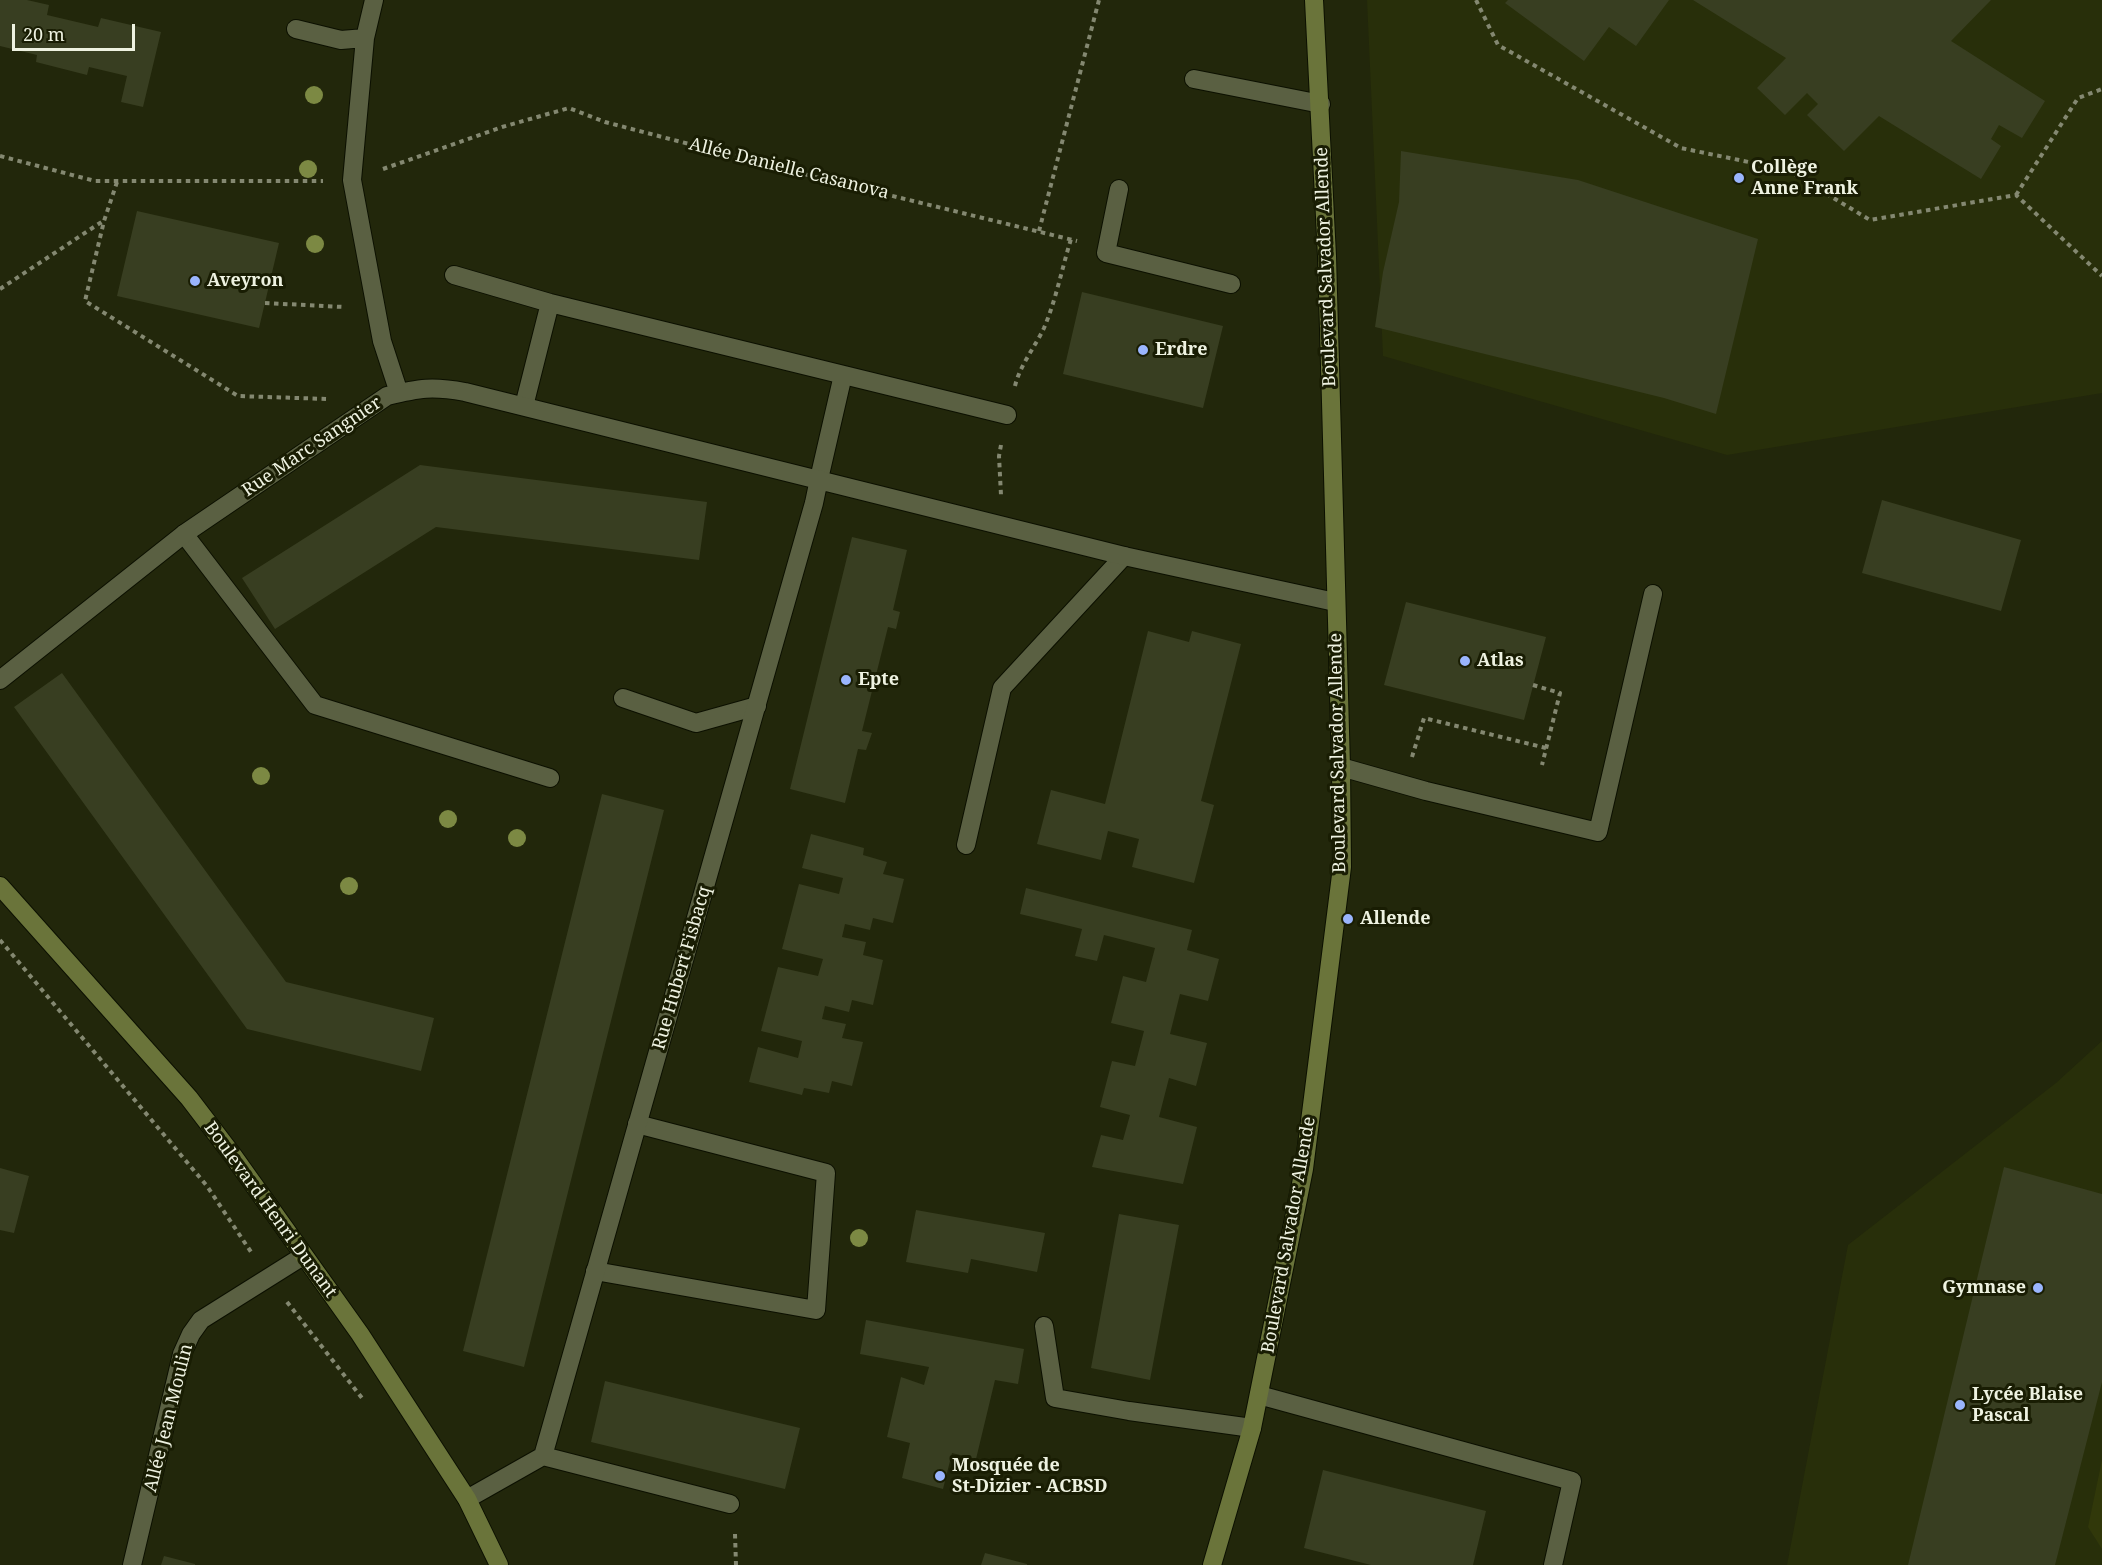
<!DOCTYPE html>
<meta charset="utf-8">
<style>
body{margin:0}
#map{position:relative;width:2102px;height:1565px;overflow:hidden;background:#22270b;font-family:"Noto Serif",serif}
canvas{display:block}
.scale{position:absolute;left:12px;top:24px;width:123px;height:27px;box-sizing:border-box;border:3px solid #eef2e1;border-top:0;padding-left:8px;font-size:18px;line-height:21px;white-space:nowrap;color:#eef2e1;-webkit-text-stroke:4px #191d03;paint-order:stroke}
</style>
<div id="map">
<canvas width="2102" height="1565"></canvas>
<div class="scale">20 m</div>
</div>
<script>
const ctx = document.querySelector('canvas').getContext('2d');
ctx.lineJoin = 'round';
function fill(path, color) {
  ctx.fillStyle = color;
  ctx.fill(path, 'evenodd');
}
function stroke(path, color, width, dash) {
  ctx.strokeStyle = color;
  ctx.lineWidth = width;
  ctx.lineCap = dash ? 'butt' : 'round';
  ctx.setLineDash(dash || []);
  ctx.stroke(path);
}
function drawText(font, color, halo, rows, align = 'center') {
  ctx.font = font + ' "Noto Serif",serif';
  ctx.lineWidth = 6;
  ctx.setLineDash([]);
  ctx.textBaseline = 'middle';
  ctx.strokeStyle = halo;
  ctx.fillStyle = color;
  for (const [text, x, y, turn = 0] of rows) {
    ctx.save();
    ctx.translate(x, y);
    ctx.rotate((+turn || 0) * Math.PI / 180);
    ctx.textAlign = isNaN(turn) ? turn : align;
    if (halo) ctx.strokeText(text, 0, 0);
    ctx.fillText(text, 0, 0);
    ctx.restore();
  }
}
fill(new Path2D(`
 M1367,0H2102V393L1727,455L1383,356Z
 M2102,1041V1565H1787L1848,1245L2056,1083Z`), '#282f0a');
fill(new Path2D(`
 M2102,1460V1549L2088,1527Z`), '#31380a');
fill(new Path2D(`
 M0,0H27L49,5L47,15L98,27L101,18L161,32L143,107L121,102L127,76L89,67L87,75L36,62L37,55L0,46Z
 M1508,0H1669L1636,46L1609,27L1584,61L1505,3Z
 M1693,0H1991L1951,41L2045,101L2022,138L1999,125L1991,139L2001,146L1981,179L1879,116L1844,151L1807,115L1818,104L1807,93L1785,115L1757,88L1786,58Z
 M1401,151L1578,180L1758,239L1716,414L1664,398L1375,327L1383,272L1399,202Z
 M137,211L279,243L259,328L117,296Z
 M1082,292L1223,326L1203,408L1063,374Z
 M420,465L707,502L699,560L436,527L275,629L242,578Z
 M1882,500L2021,540L2001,611L1862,573Z
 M852,537L907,550L893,610L900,612L896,629L888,627L862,731L872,733L866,750L858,749L845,803L790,789Z
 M1406,602L1546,637L1524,720L1384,685Z
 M1148,631L1189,642L1192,631L1241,644L1201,801L1214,805L1194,883L1132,867L1139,839L1108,831L1101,860L1037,844L1051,790L1105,804Z
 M62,673L286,982L434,1018L421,1071L247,1029L14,707Z
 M602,794L664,810L524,1367L463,1351Z
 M811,834L864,848L863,855L887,862L883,874L904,879L893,923L873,918L870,930L845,924L842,937L866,942L863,955L883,960L873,1005L852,1000L849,1012L825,1006L822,1019L846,1024L842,1038L863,1042L852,1086L832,1081L829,1093L804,1088L802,1095L749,1082L758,1047L798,1058L802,1041L761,1031L778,967L818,976L823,959L782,949L799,884L839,894L843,878L802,868Z
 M1026,888L1192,930L1187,950L1219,959L1208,1001L1180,994L1170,1034L1207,1043L1196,1086L1169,1078L1159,1117L1197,1127L1183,1184L1092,1167L1101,1135L1123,1140L1130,1115L1100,1107L1112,1061L1135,1066L1144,1031L1111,1023L1123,976L1146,982L1155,948L1104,935L1097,961L1075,956L1082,929L1020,914Z
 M2004,1167L2102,1194V1382L2055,1565H1908Z
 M0,1168L29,1176L14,1233L0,1230Z
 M916,1210L1045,1233L1037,1272L971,1259L968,1273L906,1262Z
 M1119,1214L1179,1225L1150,1380L1091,1368Z
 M866,1320L1024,1349L1018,1384L995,1380L976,1459L952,1453L943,1489L902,1478L910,1443L887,1437L901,1377L924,1385L929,1367L860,1354Z
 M605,1381L800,1428L785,1489L591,1442Z
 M1323,1470L1486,1511L1473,1565H1371L1304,1548Z
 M985,1553L1027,1564V1565H981Z
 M164,1556L195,1564V1565H161Z`), '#383e21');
const lane = new Path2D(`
 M1194,79L1321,104
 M454,275L550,303L1007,415
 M524,406L550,303
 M819,479L843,375
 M184,534L315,705L550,778
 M623,698L696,723L757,706
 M1341,767L1426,791L1598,832L1653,594
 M966,845L1002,688L1124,556
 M595,1271L816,1310L826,1173L637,1124
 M1044,1326L1055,1398L1129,1411L1252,1428
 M1259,1395L1572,1481L1553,1565`);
const street = new Path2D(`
 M374,0L365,38L352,180L382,341L399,393
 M296,29L341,40L365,38
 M1119,189L1106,253L1231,284
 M0,680L184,534L387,396C420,388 432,386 465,392L1124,556L1335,602
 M543,1456L814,503L819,479
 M467,1499L543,1456L730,1504
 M132,1565L182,1354L191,1334L201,1320L303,1256`);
const secondary = new Path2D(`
 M0,886L189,1098L234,1157L360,1334L467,1499L499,1565
 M1212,1565L1252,1428L1304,1169L1342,867L1341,767L1327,256L1314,0`);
stroke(lane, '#0c1000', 20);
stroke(street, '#0c1000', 20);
stroke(secondary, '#0c1000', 20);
stroke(new Path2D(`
 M1476,0L1498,45L1681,148L1787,170L1870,220L2016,195L2102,276
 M0,156L95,181H323
 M383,169L502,127L569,108L605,122L819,178L1077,241
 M117,182L104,221L85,301L238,396L327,399
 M2016,195L2078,98L2102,89
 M1039,231L1099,0
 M0,289L103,221
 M265,303L344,307
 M1015,386C1020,365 1035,347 1044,328C1056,300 1062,268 1071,239
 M1001,445L999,456L1001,495
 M1533,685L1560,693L1542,765
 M1412,757L1424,718L1546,748
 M0,940L207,1186L251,1252
 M287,1302L362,1398
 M735,1534L736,1565`), '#848871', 4, [4.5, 4.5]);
stroke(lane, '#5a6042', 18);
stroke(street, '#5a6042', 18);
stroke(secondary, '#6a743a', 18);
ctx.fillStyle = '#7c8943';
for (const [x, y] of [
 [314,95],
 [308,169],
 [315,244],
 [261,776],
 [448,819],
 [517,838],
 [349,886],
 [859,1238]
]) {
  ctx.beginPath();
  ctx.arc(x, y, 9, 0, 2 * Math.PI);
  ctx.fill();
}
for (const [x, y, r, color] of [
 [1739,178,6,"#9ab5fd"],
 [195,281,6,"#9ab5fd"],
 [1143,350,6,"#9ab5fd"],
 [1465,661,6,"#9ab5fd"],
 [846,680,6,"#9ab5fd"],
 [1348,919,6,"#9ab5fd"],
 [2038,1288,6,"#9ab5fd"],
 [1960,1405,6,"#9ab5fd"],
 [940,1476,6,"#9ab5fd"]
]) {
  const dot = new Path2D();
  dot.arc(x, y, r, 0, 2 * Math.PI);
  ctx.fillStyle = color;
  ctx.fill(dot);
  stroke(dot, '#191d03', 2);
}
drawText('bold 18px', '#eef2e1', '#191d03', [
 ["Collège",1751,168],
 ["Anne Frank",1751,189],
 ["Aveyron",207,281],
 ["Erdre",1155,350],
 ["Atlas",1477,661],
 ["Epte",858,680],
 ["Allende",1360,919],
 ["Gymnase",2026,1288,"right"],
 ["Lycée Blaise",1972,1395],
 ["Pascal",1972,1416],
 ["Mosquée de",952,1466],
 ["St-Dizier - ACBSD",952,1487]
], 'left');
drawText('18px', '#eef2e1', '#191d03', [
 ["Allée Danielle Casanova",789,169,14],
 ["Boulevard Salvador Allende",1326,267,-92],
 ["Rue Marc Sangnier",312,447,-34],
 ["Boulevard Salvador Allende",1338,753,-91],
 ["Rue Hubert Fisbacq",682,968,-74],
 ["Boulevard Henri Dunant",270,1210,54],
 ["Boulevard Salvador Allende",1289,1235,-80],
 ["Allée Jean Moulin",169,1418,-76]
]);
</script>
